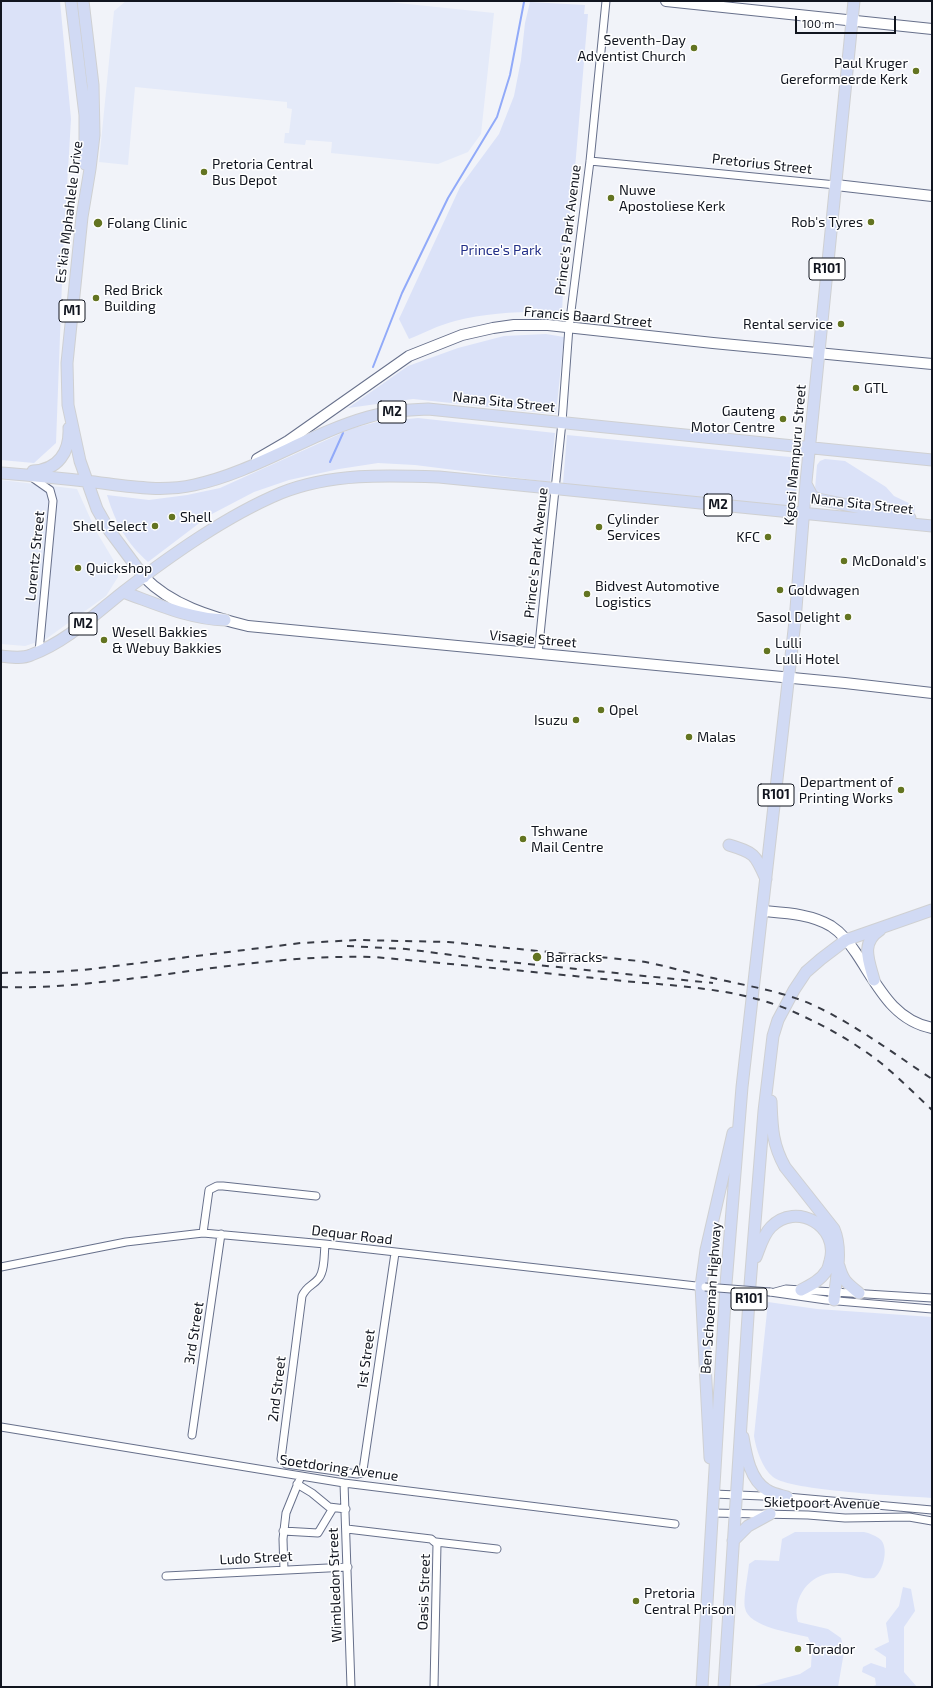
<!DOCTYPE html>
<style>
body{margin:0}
#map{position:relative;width:933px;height:1688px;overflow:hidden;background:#f1f3f9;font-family:"Exo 2",sans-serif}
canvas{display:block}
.frame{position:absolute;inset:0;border:2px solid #11151f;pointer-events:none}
.scale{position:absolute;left:795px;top:16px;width:101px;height:18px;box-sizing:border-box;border:2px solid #11151f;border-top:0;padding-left:5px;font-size:12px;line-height:14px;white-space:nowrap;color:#11151f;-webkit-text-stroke:3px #fff;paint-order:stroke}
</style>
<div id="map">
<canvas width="933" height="1688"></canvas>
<div class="frame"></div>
<div class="scale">100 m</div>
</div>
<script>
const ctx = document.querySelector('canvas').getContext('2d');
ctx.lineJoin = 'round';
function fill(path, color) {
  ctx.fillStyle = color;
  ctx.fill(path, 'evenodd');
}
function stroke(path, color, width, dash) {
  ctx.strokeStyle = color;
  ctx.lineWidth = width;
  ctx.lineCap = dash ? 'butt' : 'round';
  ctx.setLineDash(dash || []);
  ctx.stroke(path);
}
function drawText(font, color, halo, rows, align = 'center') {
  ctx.font = font + ' "Exo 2",sans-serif';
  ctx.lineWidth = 3;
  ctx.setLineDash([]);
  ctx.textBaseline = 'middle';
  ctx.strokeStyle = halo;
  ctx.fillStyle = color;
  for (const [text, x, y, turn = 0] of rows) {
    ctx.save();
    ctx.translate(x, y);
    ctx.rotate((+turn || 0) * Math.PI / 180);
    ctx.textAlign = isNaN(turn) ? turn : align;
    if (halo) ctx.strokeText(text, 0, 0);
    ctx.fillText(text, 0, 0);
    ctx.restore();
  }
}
fill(new Path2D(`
 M126,1H379L494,13L481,134L468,152L438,164L331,153L332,142L306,140L305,145L284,143L285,133H289L292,109L287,108V102L135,87L128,165L99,162L114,11Z
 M1,480L77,489L96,531L117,566L118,577L106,596L46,639L25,646L1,644Z`), '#e4eaf9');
fill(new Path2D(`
 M1,1H60L71,119L63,255L56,443L34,463L1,460Z
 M530,2L585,5L584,14H588L574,180L565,252L562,312C527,311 489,312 455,321C439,325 424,333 409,339L399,319L460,187L499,134L514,96L521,60L525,23Z
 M546,334L564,337L556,414L413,399L348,408L408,366L458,348L504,336Z
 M418,418L555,433L550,482L415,465L378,463L339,469L289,480L254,492L210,515L148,562C126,542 116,524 107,495L149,500L187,495L220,488L353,428L377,422Z
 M567,435L800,458L794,508L563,484Z
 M825,459L845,461L886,487L894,496L915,506L914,515L816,493L815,489L817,465L820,461Z
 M768,1302L817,1309L932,1317V1498C905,1496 790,1491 773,1477C762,1468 756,1449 754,1436Z
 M795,1532H864C869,1533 877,1536 881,1540C889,1549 883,1572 874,1578C861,1580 851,1573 838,1573C811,1571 791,1597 798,1622L828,1629L841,1638L844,1652L838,1687H751L800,1674L811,1667L812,1646L808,1637C793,1633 748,1627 745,1608C743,1599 748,1575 749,1564L755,1560L779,1561L782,1539Z
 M903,1587L911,1589L915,1611L904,1627V1672L917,1687H871L876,1685L875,1678L862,1672L863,1667L871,1663L886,1668V1657L874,1649L889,1642L886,1623L899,1606Z`), '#dbe2f8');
stroke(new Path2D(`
 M373,367L402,293L448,198L497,117L510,75L524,2
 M330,462L343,433`), '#91aaf9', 2);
const street = new Path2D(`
 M590,161L836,185
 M30,476L50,490L53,501L39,652
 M538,654L562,422L569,327L590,161L606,1
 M203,1233L209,1190L217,1186H223L316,1196
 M325,1244C324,1254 325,1270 319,1278C313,1286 307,1285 302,1296L281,1459L286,1464L357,1474L362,1473L363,1470L395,1253
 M1,1267L126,1242L203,1233L325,1244L705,1287
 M770,1292L826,1300L932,1309
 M775,1292L786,1289L801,1290L932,1298
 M1,1427L344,1483L675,1524
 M192,1435L221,1234
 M344,1483L351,1687
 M297,1484L312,1493L329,1507L346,1509
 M713,1494L787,1497L932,1510
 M712,1513L808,1515L845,1518L909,1517L932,1521
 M347,1529L431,1539L437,1544L434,1687
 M283,1531L318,1533L333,1508
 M436,1542L497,1549
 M284,1570L283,1539L286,1513L301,1476
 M166,1576L348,1567`);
const secondary = new Path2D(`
 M666,1L932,29
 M836,185L932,196
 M257,459L288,441L409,356L462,335L493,328L514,325H548L713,343L932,364
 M144,577C171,605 211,617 248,626L845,683L932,693
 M763,911C786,913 811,914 831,926C842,933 849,943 856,953C877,984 892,1020 932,1028`);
const primary = new Path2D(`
 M71,1L85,115V164
 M83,1L93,85L94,135L90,169L82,217L67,363L68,405L80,461L97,509L109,530L144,577
 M33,471C58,470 70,452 69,428
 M1,473C29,475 57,478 85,481C122,485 158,493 194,485C255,472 308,434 368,417C388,411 408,410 428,409L932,460
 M806,484L812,496L818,499L910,518
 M123,592C157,604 189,619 225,620
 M1,656C11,657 22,659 31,655C66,642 94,615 123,592C170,556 226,516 281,493C331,473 386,475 439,477L932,526
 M729,845C755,853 755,854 766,879
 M874,980C869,961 860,943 880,930
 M771,1101C772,1126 772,1144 785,1167L834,1229C843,1250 836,1277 834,1300
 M756,1257C760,1247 763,1235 771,1227C796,1201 840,1226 830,1261C829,1264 829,1267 827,1270C821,1280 811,1285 801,1290
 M839,1266C843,1281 847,1283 859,1293
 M743,1437C746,1455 750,1480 767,1490C773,1494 780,1495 787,1497
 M710,1458L701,1286L706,1250L733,1133
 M733,1541L748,1526L770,1514
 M702,1687L726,1284L742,1087L795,621L806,482L854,1
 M724,1687L750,1285L764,1111L773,1036L778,1020L794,990L806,972L821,959L846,940L932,910`);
stroke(street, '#67708b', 9);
stroke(secondary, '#67708b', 12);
stroke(primary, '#cfd0d2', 13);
stroke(street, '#fff', 7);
stroke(secondary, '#fff', 10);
stroke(primary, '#d1daf4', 11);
stroke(new Path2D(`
 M347,946L406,949L489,960L713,983
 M1,973L52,972L83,970L301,943L358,940L448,942L639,961C664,965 688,973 713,978C747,986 782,991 813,1005C856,1025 893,1053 932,1079
 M1,987C51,989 103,982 153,976C227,966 299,955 374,957C454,964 534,972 614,980C671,986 733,987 787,1009C820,1023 853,1041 881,1063C899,1078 915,1094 932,1110`), '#383b45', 2, [7, 7]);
const streetBridge = new Path2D(`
 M705,1287L770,1292`);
stroke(streetBridge, '#67708b', 9, []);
stroke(streetBridge, '#fff', 7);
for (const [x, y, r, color] of [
 [694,48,4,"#637421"],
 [916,71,4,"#637421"],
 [204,172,4,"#637421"],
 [611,198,4,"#637421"],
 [871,222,4,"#637421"],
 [98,223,5,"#637421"],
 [96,298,4,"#637421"],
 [841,324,4,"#637421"],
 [856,388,4,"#637421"],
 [783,419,4,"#637421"],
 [172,517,4,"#637421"],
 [155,526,4,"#637421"],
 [599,527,4,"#637421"],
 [768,537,4,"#637421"],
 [844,561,4,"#637421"],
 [78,568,4,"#637421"],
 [780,590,4,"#637421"],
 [587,594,4,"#637421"],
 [848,617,4,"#637421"],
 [104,640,4,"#637421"],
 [767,651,4,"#637421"],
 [601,710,4,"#637421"],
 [576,720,4,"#637421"],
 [689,737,4,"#637421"],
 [901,790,4,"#637421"],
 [523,839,4,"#637421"],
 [537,957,5,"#637421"],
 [636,1601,4,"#637421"],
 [798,1649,4,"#637421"]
]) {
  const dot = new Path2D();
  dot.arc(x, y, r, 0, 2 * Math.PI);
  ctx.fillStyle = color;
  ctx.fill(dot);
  stroke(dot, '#fff', 1.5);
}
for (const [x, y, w] of [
 [827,269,36],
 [72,311,26],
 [392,412,28],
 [718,505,28],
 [83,624,28],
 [776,795,36],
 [749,1299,36]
]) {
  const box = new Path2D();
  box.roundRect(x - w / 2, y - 11, w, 22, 3);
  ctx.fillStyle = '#fff';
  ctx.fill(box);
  stroke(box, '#11151f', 1);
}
drawText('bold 13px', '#11151f', null, [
 ["R101",827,269],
 ["M1",72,311],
 ["M2",392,412],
 ["M2",718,505],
 ["M2",83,624],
 ["R101",776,795],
 ["R101",749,1299]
]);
drawText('14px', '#11151f', '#fff', [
 ["Seventh-Day",686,40,"right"],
 ["Adventist Church",686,56,"right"],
 ["Paul Kruger",908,63,"right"],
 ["Gereformeerde Kerk",908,79,"right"],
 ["Pretoria Central",212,164],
 ["Bus Depot",212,180],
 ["Nuwe",619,190],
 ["Apostoliese Kerk",619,206],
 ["Rob's Tyres",863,222,"right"],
 ["Folang Clinic",107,223],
 ["Red Brick",104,290],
 ["Building",104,306],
 ["Rental service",833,324,"right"],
 ["GTL",864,388],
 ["Gauteng",775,411,"right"],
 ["Motor Centre",775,427,"right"],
 ["Shell",180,517],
 ["Cylinder",607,519],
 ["Services",607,535],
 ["Shell Select",147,526,"right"],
 ["KFC",760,537,"right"],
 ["McDonald's",852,561],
 ["Quickshop",86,568],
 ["Bidvest Automotive",595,586],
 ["Logistics",595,602],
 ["Goldwagen",788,590],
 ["Sasol Delight",840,617,"right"],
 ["Wesell Bakkies",112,632],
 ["& Webuy Bakkies",112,648],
 ["Lulli",775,643],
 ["Lulli Hotel",775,659],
 ["Opel",609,710],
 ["Isuzu",568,720,"right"],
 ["Malas",697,737],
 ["Department of",893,782,"right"],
 ["Printing Works",893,798,"right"],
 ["Tshwane",531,831],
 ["Mail Centre",531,847],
 ["Barracks",546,957],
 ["Pretoria",644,1593],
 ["Central Prison",644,1609],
 ["Torador",806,1649]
], 'left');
drawText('14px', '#11151f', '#fff', [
 ["Pretorius Street",762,164,6],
 ["Es'kia Mphahlele Drive",69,212,-83],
 ["Prince's Park Avenue",568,230,-83],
 ["Francis Baard Street",588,317,5],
 ["Nana Sita Street",504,402,6],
 ["Kgosi Mampuru Street",795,455,-85],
 ["Nana Sita Street",862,504,6],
 ["Prince's Park Avenue",536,553,-84],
 ["Lorentz Street",35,556,-84],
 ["Visagie Street",533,639,5],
 ["Dequar Road",352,1235,7],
 ["Ben Schoeman Highway",711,1298,-86],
 ["3rd Street",194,1333,-81],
 ["1st Street",366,1359,-82],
 ["2nd Street",277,1389,-83],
 ["Soetdoring Avenue",339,1468,8],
 ["Skietpoort Avenue",822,1503,1],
 ["Ludo Street",256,1558,-3],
 ["Wimbledon Street",335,1585,-92],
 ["Oasis Street",424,1592,-88]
]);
drawText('14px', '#222f88', '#fff', [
 ["Prince's Park",501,250]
]);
</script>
